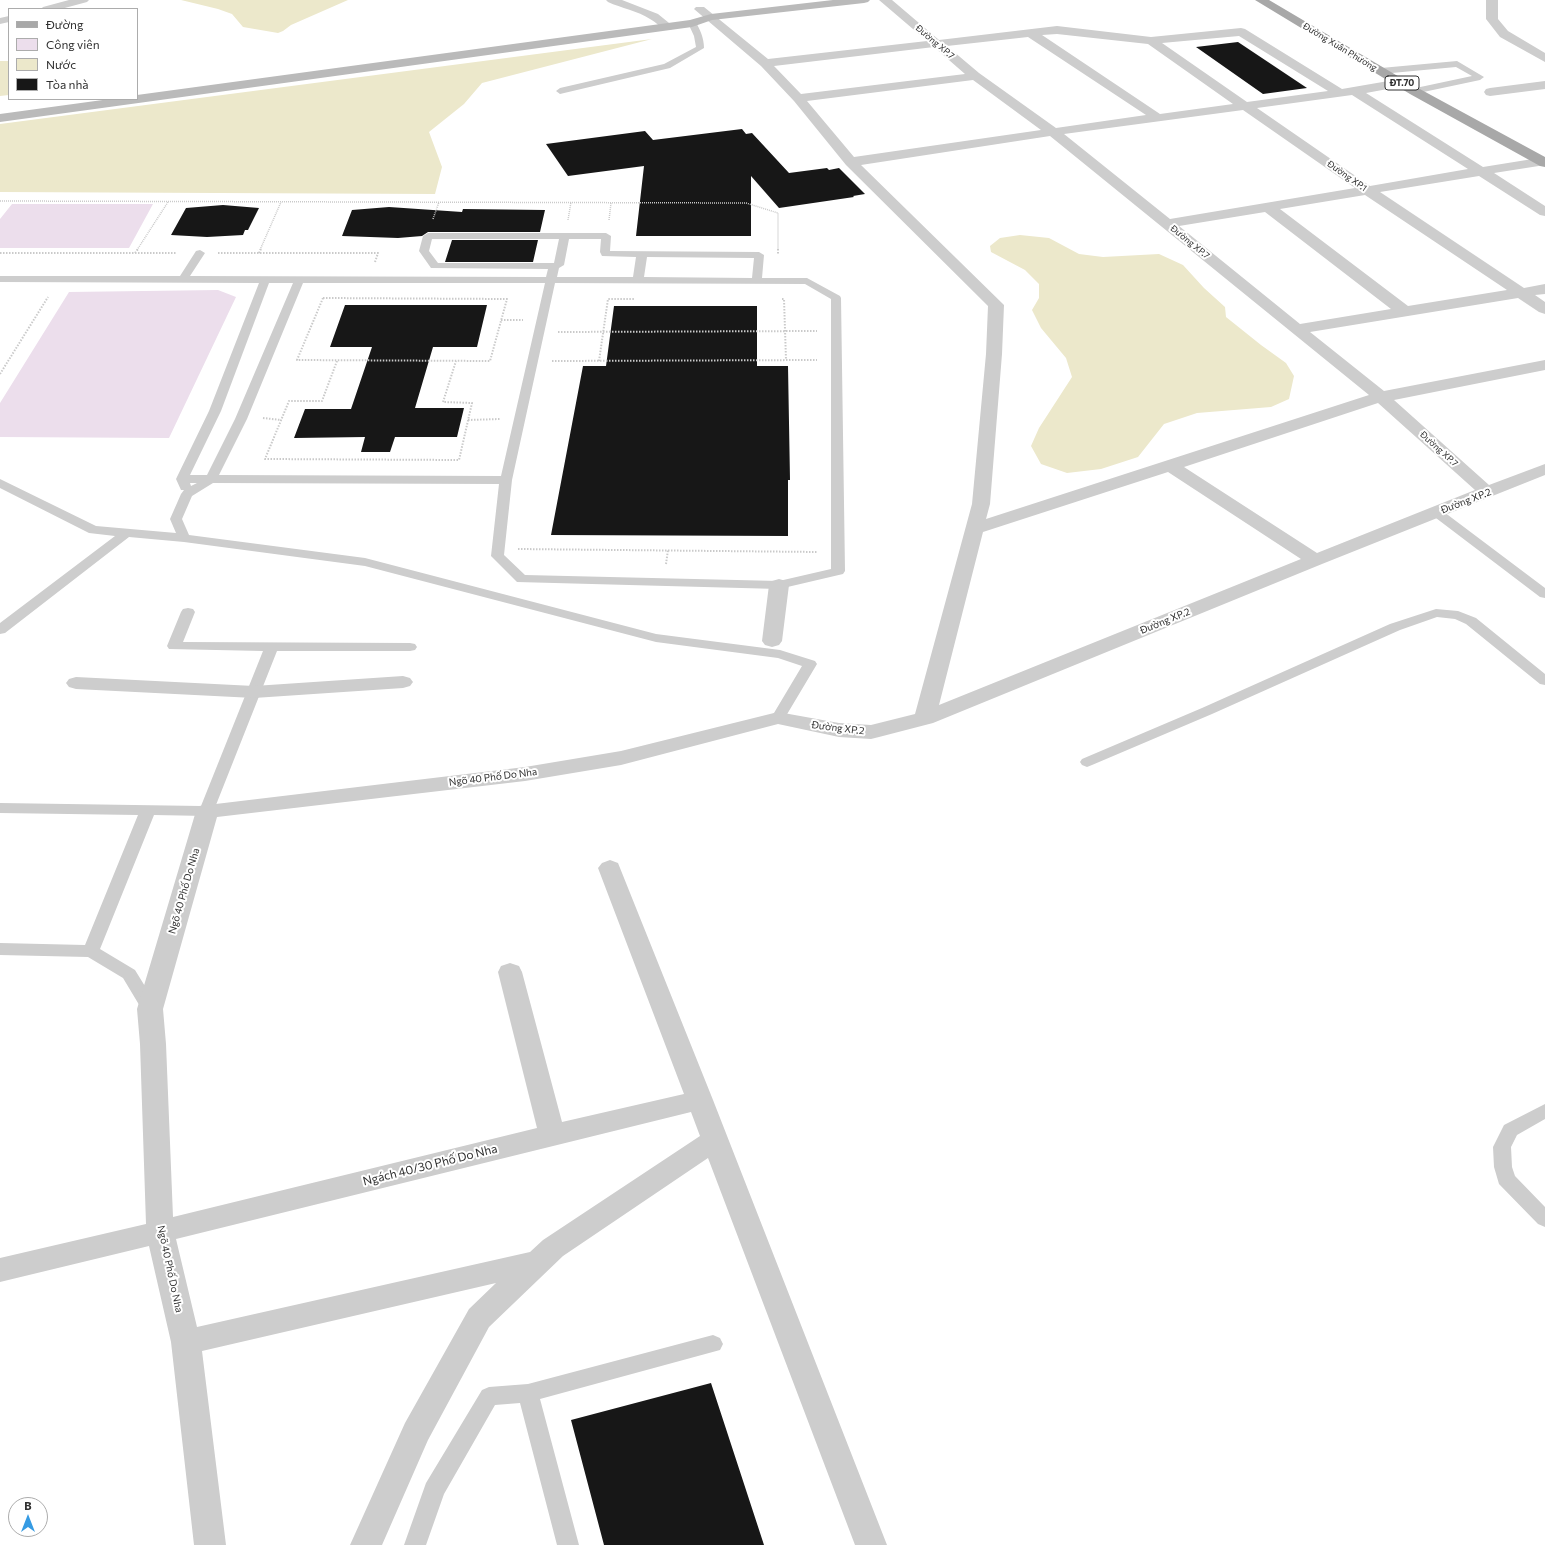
<!DOCTYPE html>
<meta charset="utf-8">
<style>
body{margin:0}
#map{position:relative;width:1545px;height:1545px;overflow:hidden;background:#fff;font-family:Commissioner,sans-serif}
canvas{display:block}
.legend{position:absolute;left:8px;top:8px;width:130px;height:92px;box-sizing:border-box;background:#fff;border:1px solid #acacac;margin:0;padding:5px 7px;list-style:none;font-size:12px;color:#303030}
.legend li{display:flex;align-items:center;gap:8px;height:20px}
.legend b{width:20px;border:1px solid #acacac}
.north{position:absolute;left:8px;top:1497px;width:40px;height:40px;box-sizing:border-box;background:#fff;border:1px solid #acacac;border-radius:50%;rotate:0deg;font-size:11px;font-weight:700;line-height:16px;text-align:center;color:#303030}
.north::after{content:'';display:block;margin:auto;width:14px;height:18px;background:#369be3;clip-path:polygon(50% 0,100% 100%,50% 72%,0 100%)}
</style>
<div id="map">
<canvas width="1545" height="1545"></canvas>
<ul class="legend">
<li><b style="height:5px;background:#a8a8a8"></b>Đường</li>
<li><b style="height:11px;background:#ecdeec"></b>Công viên</li>
<li><b style="height:11px;background:#ece8cb"></b>Nước</li>
<li><b style="height:11px;background:#171717"></b>Tòa nhà</li>
</ul>
<div class="north">B</div>
</div>
<script>
const ctx = document.querySelector('canvas').getContext('2d');
ctx.lineJoin = 'round';
function fill(path, color) {
  ctx.fillStyle = color;
  ctx.fill(path, 'evenodd');
}
function stroke(path, color, width, dash) {
  ctx.strokeStyle = color;
  ctx.lineWidth = width;
  ctx.lineCap = dash ? 'butt' : 'round';
  ctx.setLineDash(dash || []);
  ctx.stroke(path);
}
function drawText(font, color, halo, rows, align = 'center') {
  ctx.font = font + ' Commissioner,sans-serif';
  ctx.lineWidth = 4;
  ctx.setLineDash([]);
  ctx.textBaseline = 'middle';
  ctx.strokeStyle = halo;
  ctx.fillStyle = color;
  for (const [text, x, y, turn = 0] of rows) {
    ctx.save();
    ctx.translate(x, y);
    ctx.rotate((+turn || 0) * Math.PI / 180);
    ctx.textAlign = isNaN(turn) ? turn : align;
    if (halo) ctx.strokeText(text, 0, 0);
    ctx.fillText(text, 0, 0);
    ctx.restore();
  }
}
fill(new Path2D(`
 M12,204H153L129,248H0V219Z
 M218,290L236,297L169,438L0,437V403L69,292Z`), '#ecdeec');
fill(new Path2D(`
 M181,0H348L291,25L283,31L278,33L243,27L232,14L218,9Z
 M652,39L482,83L464,104L429,132L442,167L435,194L0,192V124Z
 M0,61H9V95L0,96Z
 M1020,235L1049,238L1079,254L1103,257L1159,254L1183,265L1204,288L1225,307L1226,317L1261,345L1286,363L1294,376L1289,399L1271,407L1197,413L1164,424L1138,457L1101,469L1067,473L1041,464L1031,446L1039,428L1072,377L1066,358L1041,328L1032,310L1039,298V284L1025,270L991,252L990,246L1000,238Z`), '#ece8cb');
fill(new Path2D(`
 M1238,42L1307,88L1263,94L1196,47Z
 M742,129L746,134L752,133L789,173L827,168L829,170L839,168L865,194L853,196L854,197L779,208L751,176V236H636L644,166L568,176L546,144L645,131L653,140Z
 M223,205L259,208L248,230H245L243,235L207,237L171,235L186,208Z
 M389,207L462,212L463,209L545,210L540,232H428L422,236L398,238L342,236L352,210Z
 M452,240H538L533,262H445Z
 M345,305H487L477,347H433L415,408H464L457,437H395L390,452H361L365,437L294,438L305,409H351L372,347H330Z
 M614,306H757V366H788L790,480H788V536L551,535L583,366H606Z
 M711,1383L764,1545H604L571,1420Z`), '#171717');
stroke(new Path2D(`
 M0,201L746,203L778,213V250
 M433,219L439,202
 M568,220L571,202
 M609,220L611,203
 M137,250L168,202
 M260,250L281,202`), '#cacaca', 1.5, [1, 1]);
stroke(new Path2D(`
 M778,249V255
 M0,253H177
 M135,253L138,249
 M218,253H378L375,262
 M259,253L261,249
 M323,298L507,299L490,361L297,360Z
 M782,299H784L786,360
 M501,320H523
 M558,332L817,331
 M337,361L322,401H289L265,459L459,460L472,403L443,402L456,361
 M552,361L817,360
 M599,361L608,299H635
 M0,374L48,297
 M263,418L281,420
 M468,420L500,419
 M518,549L817,552
 M666,564L668,550`), '#cacaca', 2, [1.5, 1.5]);
fill(new Path2D(`
 M689,21H695C700,29 704,38 704,48L670,68L560,94L556,91L560,88L664,64L696,47L694,36L688,23Z
 M1457,61L1484,77L1480,80L1414,94L1411,93L1410,91L1411,89L1472,76L1456,67L1381,74L1377,71L1381,68Z
 M428,233H606L611,236L610,251L759,252L764,255L762,278H807L840,296L841,298L845,571L843,574L779,589L517,582L491,556L499,484L213,483L192,496L182,519L189,535L365,558L656,634L780,650L815,661L817,664L783,721L778,722L773,721L771,718L802,666L778,658L656,642L365,566L184,542L129,537L5,633L0,634V623L115,536L89,533L0,488V479L96,526L176,533L170,519L181,494L184,490H181L176,479L209,411L259,283L0,282V276H180L196,251L200,250L205,253L190,276L546,277L548,269L431,268L419,251L423,236ZM432,239H559L554,263H438L429,251ZM569,239H601L600,252L602,256L636,257L633,277H557L559,268L564,265ZM647,257L754,258L752,278L644,277ZM269,283H293L235,419L207,475H190L221,411ZM303,283H545L501,476L219,475L247,419ZM555,283L805,284L831,299V569L779,581L525,575L504,555L512,480ZM190,483H197L191,486Z
 M1436,508L1440,509L1545,588V598L1540,597L1432,515L1430,512L1432,509Z
 M188,608L193,609L195,612L183,642L410,643L415,644L417,647L415,650L410,651H277L212,815L207,816L154,815L100,949L135,970L159,1009L156,1013L150,1015L144,1013L123,978L88,957L0,955V943L85,945L138,815L0,813V803L201,806L263,651L169,649L167,646L181,612L183,609Z
 M1436,609L1458,611L1476,618L1545,674V685L1540,684L1466,624L1455,619L1437,617L1400,630L1212,714L1092,765L1087,767L1082,765L1080,762L1082,759L1202,708L1390,624Z
 M1545,1104V1119L1517,1135L1511,1147L1512,1167L1515,1176L1545,1207V1227L1538,1224L1499,1184L1494,1167L1493,1147L1504,1125Z
 M713,1335L720,1338L723,1344L720,1350L540,1399L579,1545H557L520,1403L495,1405L444,1494L426,1545H404L426,1483L482,1390L489,1387L528,1384Z`), '#cdcdcd');
fill(new Path2D(`
 M69,0H89L87,2L61,9H41L43,7Z
 M606,0H622L658,14L674,27L672,29C662,32 658,23 650,19C638,11 621,8 608,2Z
 M879,0H892L939,40L1057,26L1151,37L1241,28L1245,29L1342,89L1400,79L1404,80L1406,83L1404,86L1366,93L1483,167L1545,157V165L1494,173L1545,206V216L1540,215L1479,176L1380,192L1524,288L1545,284V294L1535,295L1545,302V314L1539,312L1518,298L1310,332L1384,391L1545,360V370L1394,400L1489,485L1545,464V475L1322,564L933,723L879,737L871,739L839,737L778,724L621,765L525,781L217,817L163,1009L166,1044L173,1217L537,1128L498,972L501,966L510,963L519,966L522,972L562,1122L684,1094L598,868L602,863L610,860L618,863L713,1100L887,1545H855L708,1158L563,1256L489,1327L428,1440L382,1545H350L405,1423L469,1309L496,1283L202,1351L226,1545H194L171,1342L149,1246L0,1282V1258L146,1224L140,1044L137,1009L196,811L199,806L525,767L621,751L778,712L839,723L871,725L915,714L972,504L986,354L988,306L846,165L794,101L761,66L694,9L696,7H704L768,59L927,41ZM1057,34L1148,44L1233,104L1160,114L1042,35ZM1239,36L1328,91L1247,102L1162,43ZM1028,37L1146,115L1056,128L979,73L947,46ZM934,47L965,74L801,94L774,66ZM973,80L1041,130L854,157L807,101ZM1352,95L1468,169L1370,186L1257,108ZM1243,110L1355,188L1170,219L1064,134ZM1050,136L1369,395L986,519L990,504L1002,354L1004,305L861,165ZM1365,195L1507,290L1408,306L1280,209ZM1265,212L1391,309L1300,324L1179,226ZM1378,403L1475,490L1317,553L1184,467ZM1168,472L1301,559L939,705L983,532ZM691,1112L700,1136L543,1240L530,1252L197,1327L176,1239Z
 M1486,0H1498V19L1508,31L1545,53V62L1500,37L1486,19Z
 M9,16V22L0,24V18Z
 M1545,81V89L1490,96L1486,95L1484,92L1486,89L1490,88Z
 M779,579L786,581L789,585L782,641L779,645L772,647L765,645L762,641L769,585L772,581Z
 M403,676L410,678L413,682L410,686L403,688L254,698L76,689L69,687L66,683L69,679L76,677L254,686Z`), '#cdcdcd');
fill(new Path2D(`
 M833,0H870L868,2L864,3L712,20L692,27L0,122V114L110,99H137V95L690,20L711,14Z`), '#bababa');
fill(new Path2D(`
 M1255,0H1269L1418,88L1545,157V167L1540,166L1410,94Z`), '#a8a8a8');
drawText('9px', '#303030', '#fff', [
 ["Đường XP.7",935,42,40],
 ["Đường Xuân Phương",1340,47,31],
 ["Đường XP.1",1347,176,35],
 ["Đường XP.7",1190,242,39],
 ["Đường XP.7",1439,449,42]
]);
for (const [x, y, w] of [
 [1402,83,34]
]) {
  const box = new Path2D();
  box.roundRect(x - w / 2, y - 7, w, 14, 3);
  ctx.fillStyle = '#fff';
  ctx.fill(box);
  stroke(box, '#303030', 1);
}
drawText('bold 9px', '#303030', null, [
 ["ĐT.70",1402,83]
]);
drawText('10px', '#303030', '#fff', [
 ["Đường XP.2",1466,501,-21],
 ["Đường XP.2",1165,621,-22],
 ["Đường XP.2",838,728,7],
 ["Ngõ 40 Phố Do Nha",493,777,-7],
 ["Ngõ 40 Phố Do Nha",184,891,-74],
 ["Ngõ 40 Phố Do Nha",170,1269,78]
]);
drawText('12px', '#303030', '#fff', [
 ["Ngách 40/30 Phố Do Nha",430,1165,-14]
]);
</script>
